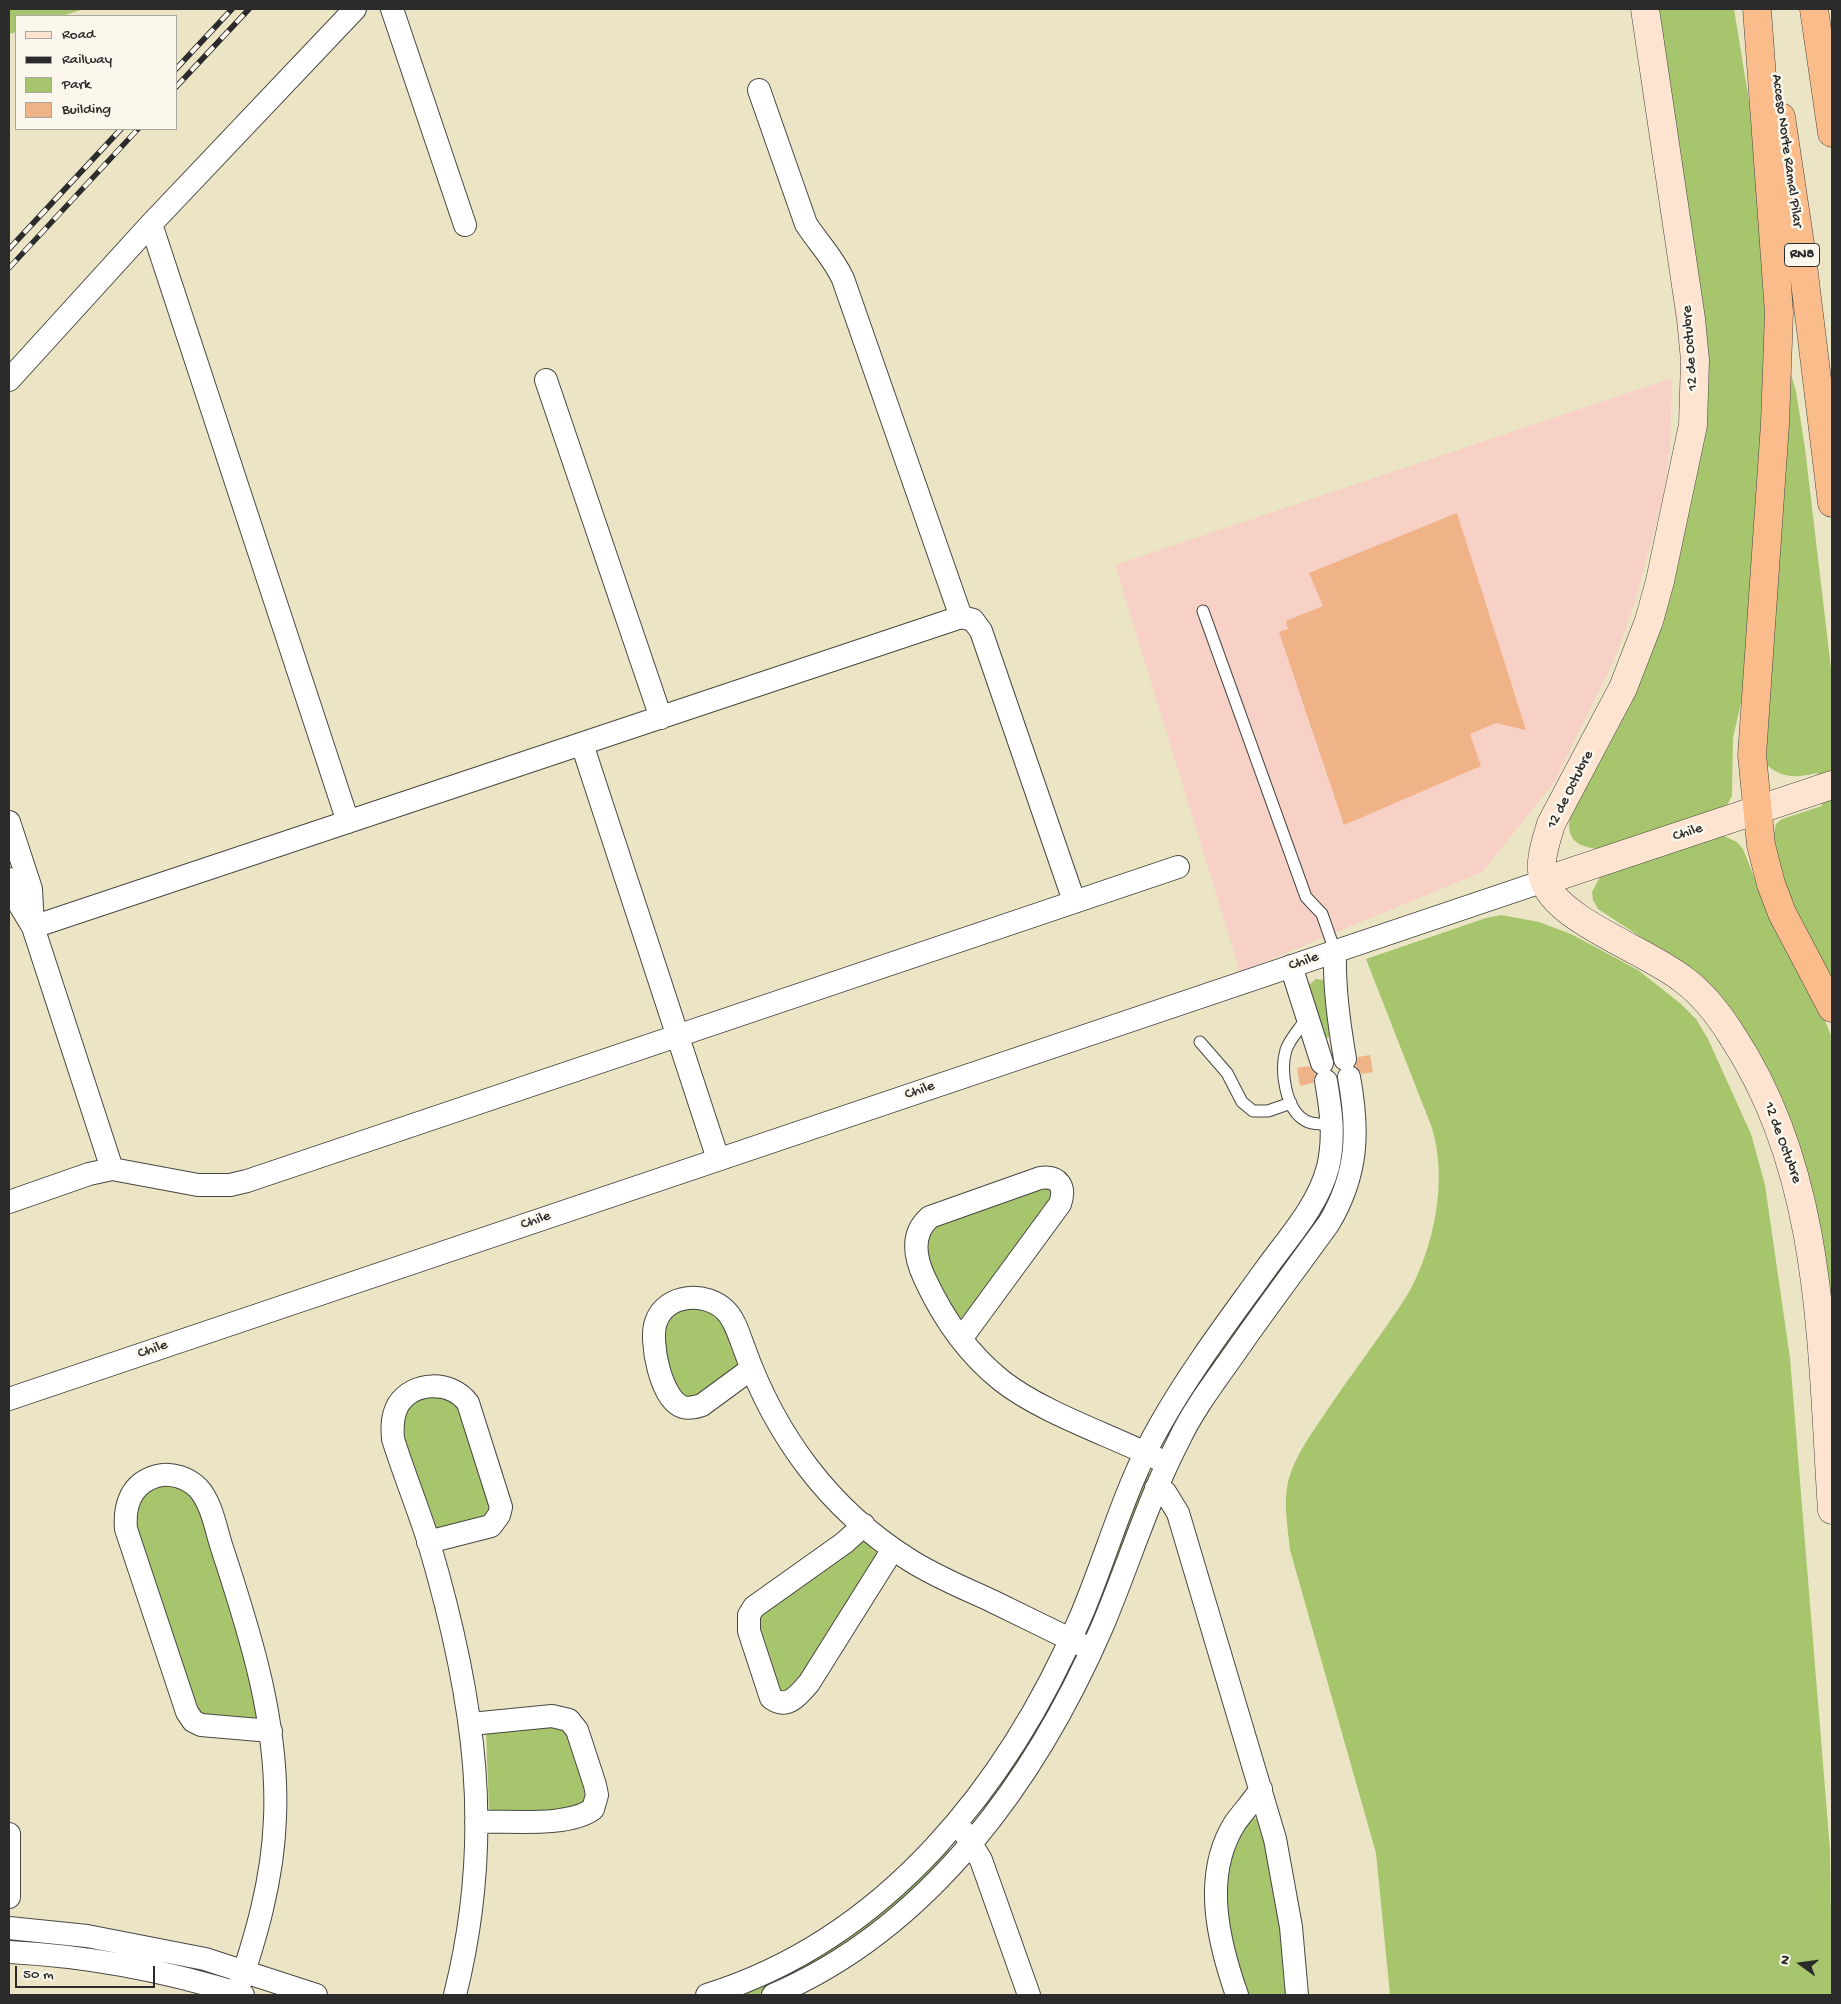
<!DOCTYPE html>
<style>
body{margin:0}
#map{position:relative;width:1841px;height:2004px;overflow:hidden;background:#ebe5c6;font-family:"Gochi Hand",sans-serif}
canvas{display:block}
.frame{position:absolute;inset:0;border:10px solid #2b2b2b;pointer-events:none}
.legend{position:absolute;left:15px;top:15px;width:162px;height:115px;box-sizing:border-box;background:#fbf7ec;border:1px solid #a8a59f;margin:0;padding:6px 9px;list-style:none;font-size:15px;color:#2b2b2b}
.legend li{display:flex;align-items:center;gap:10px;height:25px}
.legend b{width:25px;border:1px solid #a8a59f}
.north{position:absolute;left:1776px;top:1939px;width:50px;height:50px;-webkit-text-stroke:4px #fbf7ec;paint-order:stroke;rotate:284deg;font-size:14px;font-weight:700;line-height:20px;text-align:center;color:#2b2b2b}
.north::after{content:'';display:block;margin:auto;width:18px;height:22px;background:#2b2b2b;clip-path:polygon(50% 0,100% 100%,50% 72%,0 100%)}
.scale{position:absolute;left:15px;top:1966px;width:140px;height:22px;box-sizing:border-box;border:2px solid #2b2b2b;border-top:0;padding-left:6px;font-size:15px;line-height:18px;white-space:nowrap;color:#2b2b2b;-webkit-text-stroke:4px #fbf7ec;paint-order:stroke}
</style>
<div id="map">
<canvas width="1841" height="2004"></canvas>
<div class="frame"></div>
<ul class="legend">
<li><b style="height:6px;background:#fde4d1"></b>Road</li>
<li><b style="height:6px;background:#2b2b2b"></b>Railway</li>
<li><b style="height:14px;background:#a6c56d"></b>Park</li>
<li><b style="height:14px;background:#f0b287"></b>Building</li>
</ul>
<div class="north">N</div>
<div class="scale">50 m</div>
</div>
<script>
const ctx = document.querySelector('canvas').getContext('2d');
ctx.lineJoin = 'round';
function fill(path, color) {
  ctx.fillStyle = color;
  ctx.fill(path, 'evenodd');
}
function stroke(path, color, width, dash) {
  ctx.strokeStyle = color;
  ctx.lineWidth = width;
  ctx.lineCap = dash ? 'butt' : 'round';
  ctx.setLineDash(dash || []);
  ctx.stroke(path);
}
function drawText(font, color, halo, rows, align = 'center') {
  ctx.font = font + ' "Gochi Hand",sans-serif';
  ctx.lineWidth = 5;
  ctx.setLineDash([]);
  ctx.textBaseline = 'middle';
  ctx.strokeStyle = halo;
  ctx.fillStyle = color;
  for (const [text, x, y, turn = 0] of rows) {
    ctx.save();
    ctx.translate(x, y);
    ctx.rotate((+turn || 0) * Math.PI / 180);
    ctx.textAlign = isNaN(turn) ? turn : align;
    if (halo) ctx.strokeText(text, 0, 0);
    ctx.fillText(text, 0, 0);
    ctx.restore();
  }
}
fill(new Path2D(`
 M1672,378L1670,447L1664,493L1635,603L1613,662L1554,783L1482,872L1240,972L1115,565Z`), '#f7d1c6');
fill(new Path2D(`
 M9,9H84L62,16H16V32L9,34Z
 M1656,9H1734L1756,144L1763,232L1767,370L1749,667L1733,738L1732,796L1727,805L1720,811L1668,825L1597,849C1573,846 1565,836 1571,812L1643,668L1702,309L1690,217Z
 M1788,364L1796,391L1805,448L1832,677V982L1791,902L1771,846L1776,824L1782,819L1822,806L1817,773C1796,778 1781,779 1764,762Z
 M1724,836L1737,842L1743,849L1765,904L1813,991L1832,1038V1409L1789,1132L1653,945L1598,909L1593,900L1592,892L1601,875L1713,838Z
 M1501,915L1539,922L1571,934L1638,970L1681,1004L1696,1019L1708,1039L1751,1134L1765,1185L1790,1358L1830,1850L1832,1995H1390L1376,1853L1290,1550C1288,1528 1283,1504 1288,1482C1295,1454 1315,1429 1330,1406C1347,1381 1364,1358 1381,1334C1393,1316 1408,1297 1417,1276C1437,1231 1446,1175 1432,1128L1366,959L1486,918Z
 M1316,979L1325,980L1332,1036L1326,1038C1317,1023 1308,1002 1309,985Z
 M1042,1185L1055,1193L967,1317L959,1319L926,1261L925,1230Z
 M685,1304L722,1316L740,1363L702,1396L688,1400L676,1391L660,1341L670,1313Z
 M415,1396L457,1398L494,1498L491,1516L437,1529L430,1525L400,1439L404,1406Z
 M1157,1470L1093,1625L1103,1583L1145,1475Z
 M148,1485L190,1487L223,1566L259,1716L252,1722L196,1714L132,1529L136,1495Z
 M862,1540L877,1553L878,1559L798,1690L782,1697L755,1630L761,1609Z
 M1077,1659L1075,1672L986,1814L987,1797L1060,1678Z
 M562,1722L588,1776L587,1807L496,1815L489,1810L486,1731Z
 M1252,1817L1263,1822L1291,1995H1244L1224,1923L1228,1856L1246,1819Z
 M959,1845L883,1920L769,1990L757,1995H735L945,1852Z`), '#a6c56d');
fill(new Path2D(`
 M1457,513L1526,730L1496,723L1470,734L1481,766L1344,825L1279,632L1288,629L1286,621L1323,606L1309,573Z
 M1370,1055L1373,1072L1362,1074L1356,1066L1358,1057Z
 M1309,1066L1315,1074L1313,1083L1300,1086L1297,1068Z`), '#f0b287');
const lane = new Path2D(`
 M1203,611L1306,897L1322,914L1335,951
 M1307,1017C1301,1028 1290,1038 1286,1050C1280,1070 1285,1110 1306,1121C1314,1125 1323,1124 1332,1123
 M1200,1042L1227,1073L1242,1102L1253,1111H1268L1291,1103`);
const street = new Path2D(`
 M392,9L465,225
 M759,90L806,224C819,244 833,257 843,279L961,617
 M151,224L348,822
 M9,380L151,224L355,9
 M546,380L661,718
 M582,744L718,1159
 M9,822L31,889L33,927L15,897L9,879
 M1335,951C1334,988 1339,1023 1345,1059
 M1291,966L1322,1063
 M112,1169L33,927L961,617L973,620L981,631L1074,901
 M9,1202L89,1174L112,1169L198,1185H230L247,1181L1178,867
 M961,1339L1060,1204C1066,1187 1059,1175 1040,1178L930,1217C910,1234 915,1258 925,1279C943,1318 968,1354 1002,1381C1043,1413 1110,1435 1158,1459
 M751,1369L702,1405C696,1407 690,1409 683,1407C661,1400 649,1341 656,1322C666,1293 707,1291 726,1311C735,1320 739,1335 744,1348C775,1435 829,1509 908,1559C934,1576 964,1588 992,1601C1023,1616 1053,1631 1084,1646
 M9,1399L1544,881
 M1156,1488L1165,1492L1178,1513L1275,1839L1291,1927L1297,1995
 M864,1525L844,1543L754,1607L749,1615V1631L771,1698C787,1710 798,1696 809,1683L893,1549
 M428,1542L491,1526L499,1515L501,1507L468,1403C451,1380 413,1381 398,1405C392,1416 392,1427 393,1439C404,1474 418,1508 429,1543C475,1699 495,1835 455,1995
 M471,1724L552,1716L569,1720L577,1730L595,1785L597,1795L593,1809C567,1828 508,1820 476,1822
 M964,1832L981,1860L1029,1995
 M9,1834V1897
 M9,1928L87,1936L205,1959L316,1995
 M9,1952C88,1956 167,1971 243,1995
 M236,1995C256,1938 273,1879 275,1818C279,1725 251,1636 222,1548C216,1530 212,1503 198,1488C188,1478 171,1472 157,1476C131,1483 124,1505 126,1529L187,1712L193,1721L201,1725L271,1731
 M707,1995C887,1939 1009,1784 1081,1616C1108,1552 1126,1483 1161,1423C1191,1370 1229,1320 1265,1270C1288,1238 1318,1206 1328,1167C1335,1137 1331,1110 1326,1081
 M773,1995C930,1928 1037,1778 1103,1625C1129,1563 1148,1500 1179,1440C1194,1408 1217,1379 1237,1350C1267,1307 1298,1266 1329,1223C1358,1174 1359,1131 1349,1077
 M1237,1995C1218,1941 1202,1875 1235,1823C1243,1812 1253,1801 1261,1789`);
const secondary = new Path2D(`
 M1645,9L1691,319L1695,360L1693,425L1660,581L1649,621L1623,688L1551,824C1546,842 1537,864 1545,883C1561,922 1648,951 1684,980C1704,995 1720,1016 1733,1037C1825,1177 1821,1350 1832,1510
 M1544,881L1832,785`);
const highway = new Path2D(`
 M1757,9L1779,313L1775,424L1752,755L1761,845L1771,884L1782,913L1832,1008
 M1814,9L1832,133
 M1781,117L1802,257L1832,503`);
stroke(lane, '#484742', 13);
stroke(street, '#484742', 24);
stroke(secondary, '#484742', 29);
stroke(highway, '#484742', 29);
stroke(lane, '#fff', 11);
stroke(street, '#fff', 22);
stroke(secondary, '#fde4d1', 28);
stroke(highway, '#fabc8b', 28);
const rail = new Path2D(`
 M176,69L232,9
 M176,87L249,9
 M9,249L121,129
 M9,268L138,129`);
stroke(rail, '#2b2b2b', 5.5);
stroke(rail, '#fbf7ec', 4, [11]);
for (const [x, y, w] of [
 [1802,255,35]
]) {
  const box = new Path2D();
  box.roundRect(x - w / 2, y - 11.5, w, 23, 4);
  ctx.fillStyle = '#fbf7ec';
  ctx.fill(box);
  stroke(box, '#2b2b2b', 1);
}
drawText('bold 14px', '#2b2b2b', null, [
 ["RN8",1802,255]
]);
drawText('15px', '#2b2b2b', '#fbf7ec', [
 ["Acceso Norte Ramal Pilar",1786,151,82],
 ["12 de Octubre",1691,348,-94],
 ["12 de Octubre",1571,790,-63],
 ["Chile",1688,833,-18],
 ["Chile",1304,962,-19],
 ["Chile",920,1091,-19],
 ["12 de Octubre",1782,1143,70],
 ["Chile",536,1221,-19],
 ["Chile",153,1350,-19]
]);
</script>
